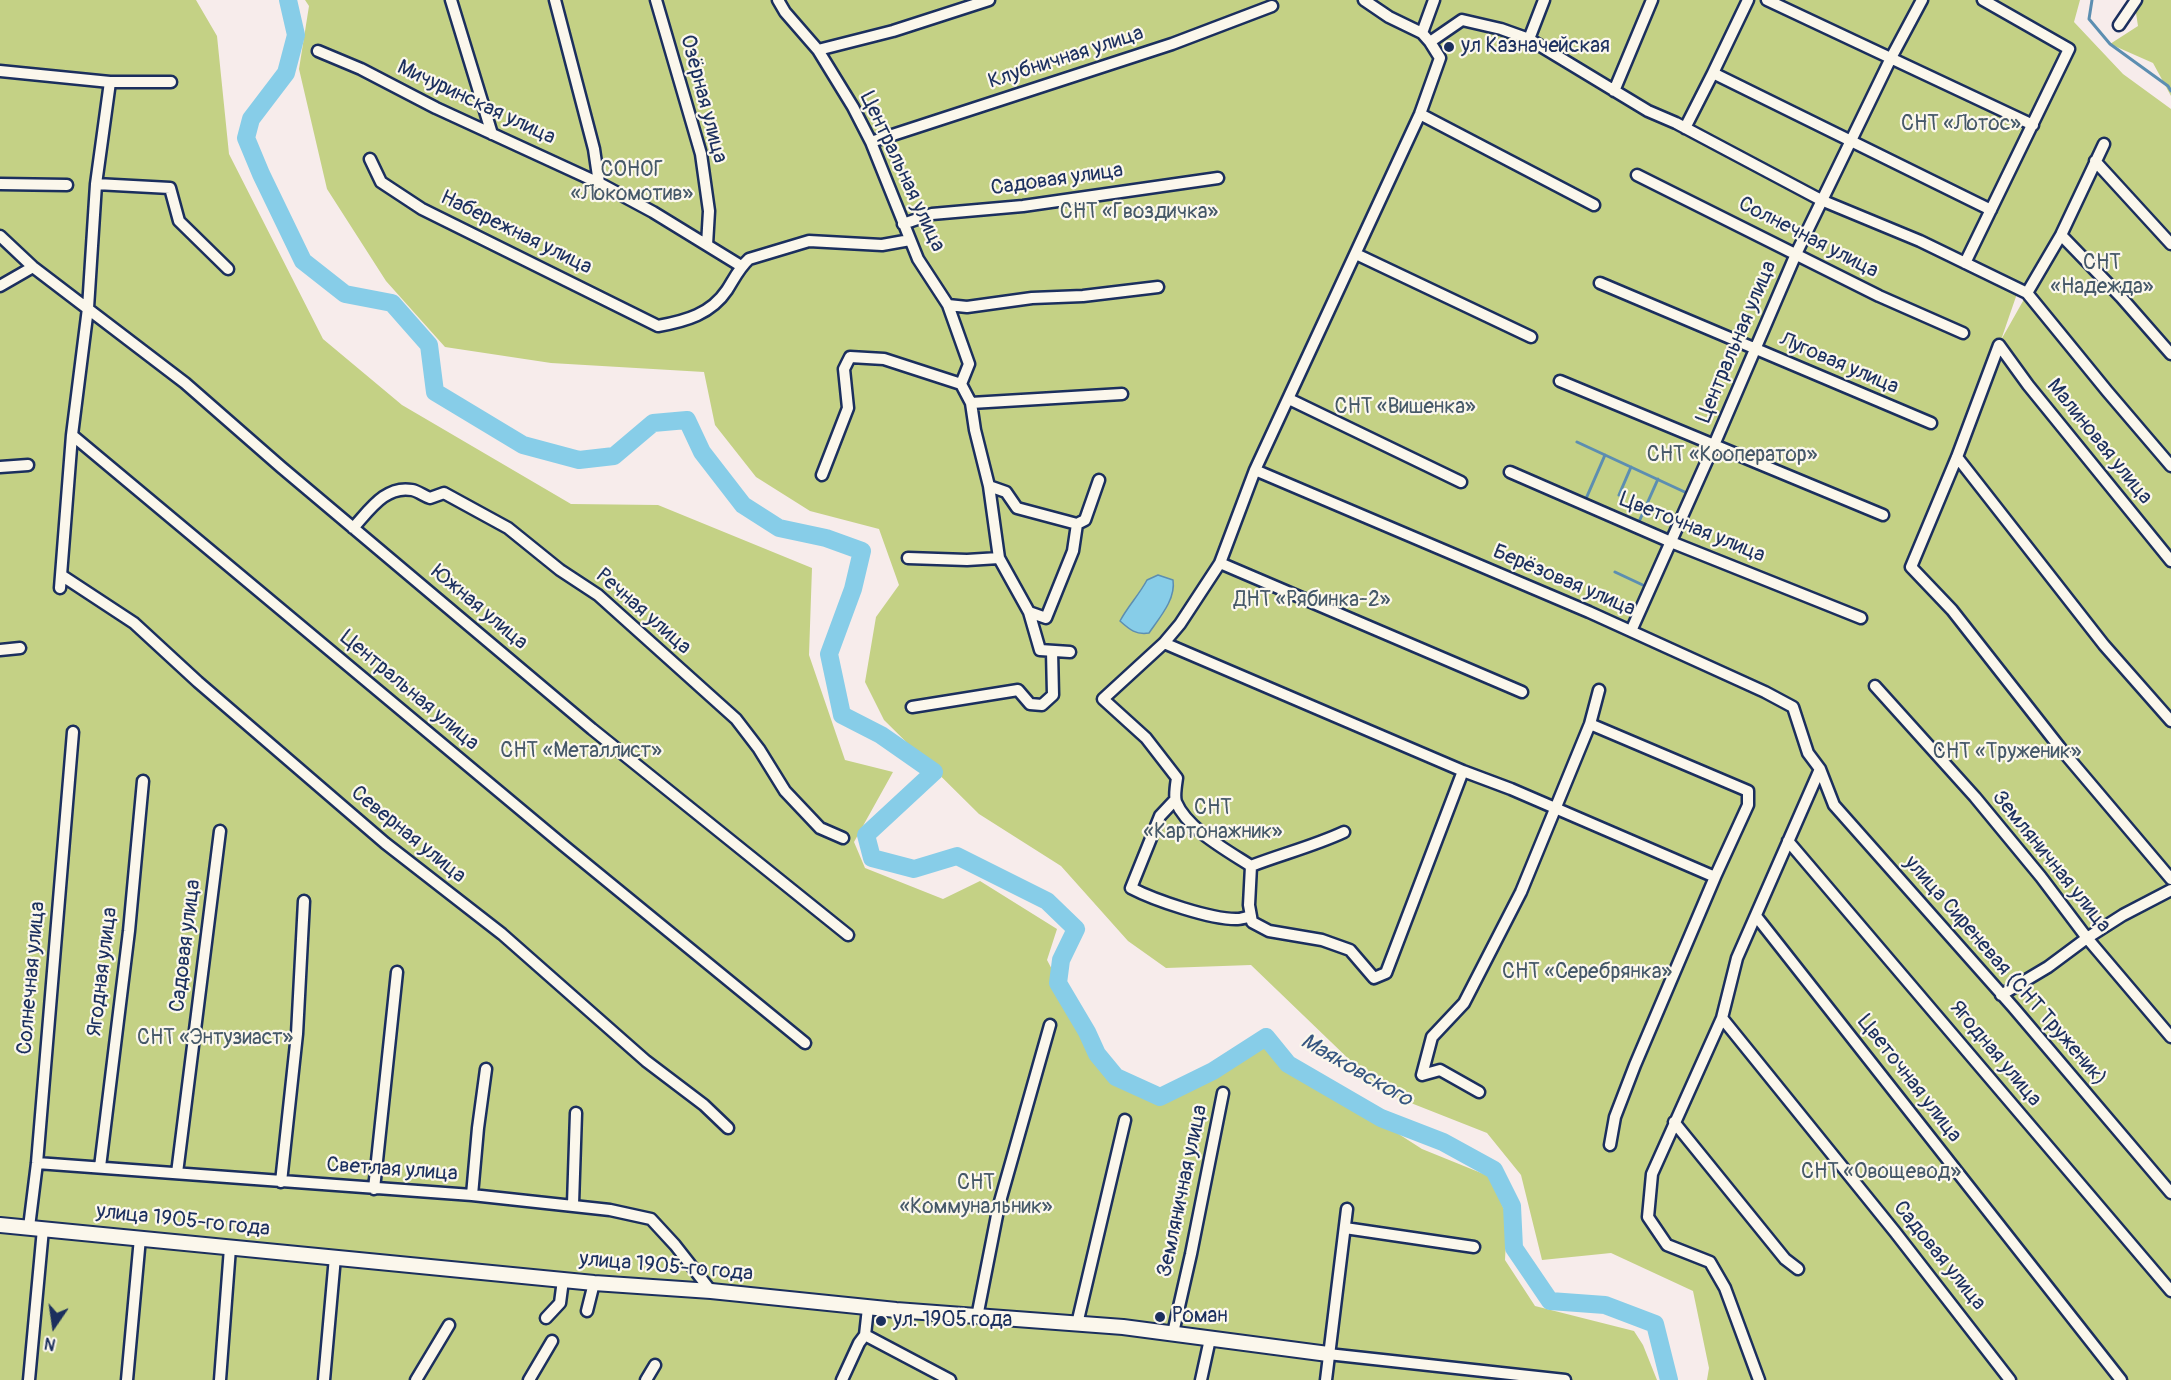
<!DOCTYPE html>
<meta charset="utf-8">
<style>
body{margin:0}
#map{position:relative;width:2171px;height:1380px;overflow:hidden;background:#f7eceb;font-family:Pangolin,sans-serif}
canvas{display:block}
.north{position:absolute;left:24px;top:1296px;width:60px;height:60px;-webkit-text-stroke:4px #fbf7ec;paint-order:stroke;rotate:193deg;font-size:16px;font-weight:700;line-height:24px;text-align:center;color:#1b2f5e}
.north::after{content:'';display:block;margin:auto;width:21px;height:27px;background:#1b2f5e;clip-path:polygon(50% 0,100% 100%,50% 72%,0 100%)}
</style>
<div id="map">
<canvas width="2171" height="1380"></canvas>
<div class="north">N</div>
</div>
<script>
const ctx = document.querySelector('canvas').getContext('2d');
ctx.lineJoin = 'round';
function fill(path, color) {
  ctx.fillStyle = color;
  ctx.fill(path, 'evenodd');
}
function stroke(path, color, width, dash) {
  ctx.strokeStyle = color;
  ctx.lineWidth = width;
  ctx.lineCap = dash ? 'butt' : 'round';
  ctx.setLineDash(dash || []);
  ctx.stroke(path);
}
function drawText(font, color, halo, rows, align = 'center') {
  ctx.font = font + ' Pangolin,sans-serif';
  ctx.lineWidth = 4.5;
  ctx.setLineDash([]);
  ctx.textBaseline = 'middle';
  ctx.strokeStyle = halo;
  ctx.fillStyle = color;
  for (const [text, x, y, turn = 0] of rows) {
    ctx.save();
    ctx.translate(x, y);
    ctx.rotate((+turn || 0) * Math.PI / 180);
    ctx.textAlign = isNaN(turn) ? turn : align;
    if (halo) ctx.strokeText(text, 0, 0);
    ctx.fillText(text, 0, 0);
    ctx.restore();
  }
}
fill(new Path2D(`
 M0,0H196L217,36L229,154L323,339L402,405L571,504L658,505L812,568L809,655L845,760L893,772L854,842L865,868L943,899L980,881L1057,929L1047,960L1097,1054L1116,1077L1160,1097L1266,1037L1291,1065L1422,1149L1491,1177L1507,1217L1505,1260L1535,1306L1634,1331L1643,1345L1657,1380H0Z
 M305,0H2080L2074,22L2123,74L2171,109V1380H1707L1709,1368L1693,1291L1611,1253L1542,1260L1521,1175L1487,1133L1383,1092L1251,965L1166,968L1128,941L1061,866L979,814L884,720L865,682L876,617L899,585L879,529L810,511L756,477L715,425L704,372L551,363L445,347L386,281L327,189L299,69L309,6ZM2020,285L2027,294L2001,340Z
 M2134,0H2171V96L2153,63L2110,44L2138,26Z`), '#c4d185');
const water = new Path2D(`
 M1158,575L1173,580C1176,599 1160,617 1149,633C1136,635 1130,630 1120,621C1128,606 1139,595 1147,580Z`);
fill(water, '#87cde8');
stroke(water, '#5c8eb1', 1.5);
stroke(new Path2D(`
 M2092,0L2089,19L2110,44L2168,86L2171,91
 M1577,442L1689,494
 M1619,495L1631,467
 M1585,501L1605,455
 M1638,524L1658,479
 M1615,572L1647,587`), '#5c8eb1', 3);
stroke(new Path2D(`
 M288,0L296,35L286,73L251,119L246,138L261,174L303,261L345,294L392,303L429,345L435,392L523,445L579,460L614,456L653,423L687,420L702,452L743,505L779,528L826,538L862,551L853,589L829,654L842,715L881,735L934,772L866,835L872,858L914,869L957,856L1047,901L1076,929L1061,960L1058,983L1087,1032L1097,1054L1116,1077L1160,1097L1213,1071L1266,1037L1288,1064L1381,1118L1443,1142L1494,1170L1512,1206L1514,1248L1550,1301L1605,1305L1655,1324L1669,1380`), '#87cde8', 18);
const minor = new Path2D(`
 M451,0L492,134
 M555,0L594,149L599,183
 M656,0L701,154L709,211L707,245
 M778,0L785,12L818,50L853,107L871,142L918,259L948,305L969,364L961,384L971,403L975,430L989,486L999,558L1029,612L1040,650L1070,652
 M1767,0L2033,125
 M2119,25L2136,0
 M1422,33L1434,0
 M1529,39L1544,0
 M1430,42L1462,20L1501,29L1529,39L1648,111L1676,123L1821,200L1920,241L2027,293L2107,391L2171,466
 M818,50L893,31L989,0
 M318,51L361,69L436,108L599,183L653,212L741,266
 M0,71L110,82H171
 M1713,73L1748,0
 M1614,91L1652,0
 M1420,114L1594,205
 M1685,128L1713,73L1991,210
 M871,142L1172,44L1272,6
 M370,159L381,182L422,209L658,326C686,321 711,314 727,290C734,279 739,268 749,259L809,241L882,245L910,240
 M2095,161L2171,244
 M1637,175L1879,296L1963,333
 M0,184L67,185
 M96,184L170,188L179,221L228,269
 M903,224L932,214L1023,206L1218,178
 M2061,235L2121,297L2171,354
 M0,236L33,267L185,383L281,467L592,729L848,935
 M1356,254L1531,337
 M1965,263L2069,49L1983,0
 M1600,283L1931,423
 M0,286L33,267
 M2027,293L2061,235L2104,144
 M948,305L967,307L1032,298L1083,296L1158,287
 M1999,345L1957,457L1911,567L1952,610L2061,749L2171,879
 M1999,345L2028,385L2171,561
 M1560,381L1883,515
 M1289,399L1461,482
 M971,403L1122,394
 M72,435L563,845L805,1043
 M1957,457L2104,645L2171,721
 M0,467L28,465
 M1255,470L1589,612L1765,692L1793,707L1808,753L1820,769L1834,805L2013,1007L2171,1193
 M1510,472L1671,542L1861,618
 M822,475L848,408L844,369L850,357L884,359L961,384
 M989,486L1006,492L1017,508L1077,524L1073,551L1046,618L1029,612
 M1077,524L1085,520L1099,480
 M353,528C369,511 385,485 412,490C418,491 424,496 430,498L444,493L508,528L560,570L598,595L736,719L759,749L785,791L820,828L843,838
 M908,558L967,560L999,558
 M1220,563L1522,692
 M61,575L134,623L198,682L385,843L502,934L646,1061L704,1105L728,1128
 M60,588L72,435L88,308L96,184L110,82
 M1631,631L1714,445L1796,254L1891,58L1922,0
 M1164,643L1463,771L1511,789L1715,877
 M0,650L20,648
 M1875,686L1975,797L2041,877L2087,938L2171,1037
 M912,707L1018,690L1030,704L1042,705L1053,695L1052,651
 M1590,724L1748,791V805L1715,877L1635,1065L1615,1117L1610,1145
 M1175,800L1160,816L1131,888C1154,900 1212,920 1238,919C1242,919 1247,917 1251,916
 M1344,832C1314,846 1282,854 1251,866L1249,905L1252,922L1269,931L1322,940L1350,950L1374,978L1386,973L1463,771
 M1788,841L2171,1291
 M1251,866C1228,851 1187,829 1176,802C1174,796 1176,785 1177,778L1146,738L1103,699L1164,643L1180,624L1220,563L1255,470L1420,114L1440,58L1430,42L1422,33L1389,17L1364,0
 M1756,916L2121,1380
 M2001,995L2048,967L2087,938L2123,915L2171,890
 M1722,1018L1895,1232L2010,1380
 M1479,1092L1440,1070L1422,1075L1432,1037L1464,1003L1521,892L1590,724L1599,690
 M1674,1122L1785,1259L1798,1269
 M37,1163L472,1195L610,1210L651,1219L675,1245L711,1291
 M100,1167L129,931L143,781
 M177,1173L220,831
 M281,1182L297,1034L304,901
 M374,1189L397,972
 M472,1195L478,1128L486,1069
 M573,1204L576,1113
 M29,1227L37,1163L73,732
 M1345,1228L1474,1247
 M587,1311L594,1283
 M977,1317L999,1205L1050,1025
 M546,1318L560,1303L563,1280
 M1077,1324L1125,1120
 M1173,1333L1191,1254L1223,1093
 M865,1335L950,1380
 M1328,1354L1565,1380
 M29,1380L43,1229
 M127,1380L140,1238
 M220,1380L230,1248
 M324,1380L335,1257
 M416,1380L449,1325
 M529,1380L552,1341
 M646,1380L655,1365
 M842,1380L859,1343L865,1335L868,1308
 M1201,1380L1210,1339
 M1326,1380L1347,1209
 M1759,1380L1725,1288L1710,1262L1667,1245L1648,1217L1652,1174L1722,1018L1737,958L1820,769`);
const tertiary = new Path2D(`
 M0,1225L594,1283L711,1291L896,1310L1123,1327L1328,1354`);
stroke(minor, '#1b2f5e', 15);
stroke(tertiary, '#1b2f5e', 18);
stroke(minor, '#fbf7ec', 10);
stroke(tertiary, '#fbf7ec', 14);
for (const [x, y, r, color] of [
 [1449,47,6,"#1b2f5e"],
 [1160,1317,6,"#1b2f5e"],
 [881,1321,6,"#1b2f5e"]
]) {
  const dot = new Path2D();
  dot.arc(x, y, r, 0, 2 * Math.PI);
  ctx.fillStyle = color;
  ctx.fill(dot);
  stroke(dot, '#fbf7ec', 2);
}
drawText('21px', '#1b2f5e', '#fbf7ec', [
 ["ул Казначейская",1461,47],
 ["Роман",1172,1317],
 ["ул. 1905 года",893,1321]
], 'left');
drawText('21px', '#1b2f5e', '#fbf7ec', [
 ["Клубничная улица",1066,58,-18],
 ["Озёрная улица",703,99,75],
 ["Мичуринская улица",476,103,25],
 ["Центральная улица",902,172,65],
 ["Садовая улица",1057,180,-8],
 ["Набережная улица",516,233,26],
 ["Солнечная улица",1808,238,27],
 ["Центральная улица",1737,342,-67],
 ["Луговая улица",1839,364,23],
 ["Малиновая улица",2099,442,51],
 ["Цветочная улица",1692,528,22],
 ["Берёзовая улица",1564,581,23],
 ["Южная улица",479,608,40],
 ["Речная улица",643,612,41],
 ["Центральная улица",409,691,40],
 ["Северная улица",408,835,39],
 ["Земляничная улица",2051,862,51],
 ["Садовая улица",186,946,-83],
 ["улица Сиреневая (СНТ Труженик)",2005,971,49],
 ["Ягодная улица",103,972,-83],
 ["Солнечная улица",32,978,-85],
 ["Ягодная улица",1995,1054,50],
 ["Цветочная улица",1909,1079,52],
 ["Светлая улица",392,1170,4],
 ["Земляничная улица",1183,1191,-78],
 ["улица 1905-го года",183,1221,6],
 ["Садовая улица",1939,1256,51],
 ["улица 1905-го года",666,1267,5]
]);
drawText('21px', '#455868', '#fbf7ec', [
 ["СНТ «Лотос»",1961,125],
 ["СОНОГ",632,171],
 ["«Локомотив»",632,195],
 ["СНТ «Гвоздичка»",1139,213],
 ["СНТ",2102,264],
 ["«Надежда»",2102,288],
 ["СНТ «Вишенка»",1405,408],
 ["СНТ «Кооператор»",1732,456],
 ["ДНТ «Рябинка-2»",1312,601],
 ["СНТ «Металлист»",581,752],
 ["СНТ «Труженик»",2007,753],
 ["СНТ",1213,809],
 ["«Картонажник»",1213,833],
 ["СНТ «Серебрянка»",1587,973],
 ["СНТ «Энтузиаст»",215,1039],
 ["СНТ «Овощевод»",1881,1173],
 ["СНТ",976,1184],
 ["«Коммунальник»",976,1208]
]);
drawText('italic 22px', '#365680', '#fbf7ec', [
 ["Маяковского",1356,1071,30]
]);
</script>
